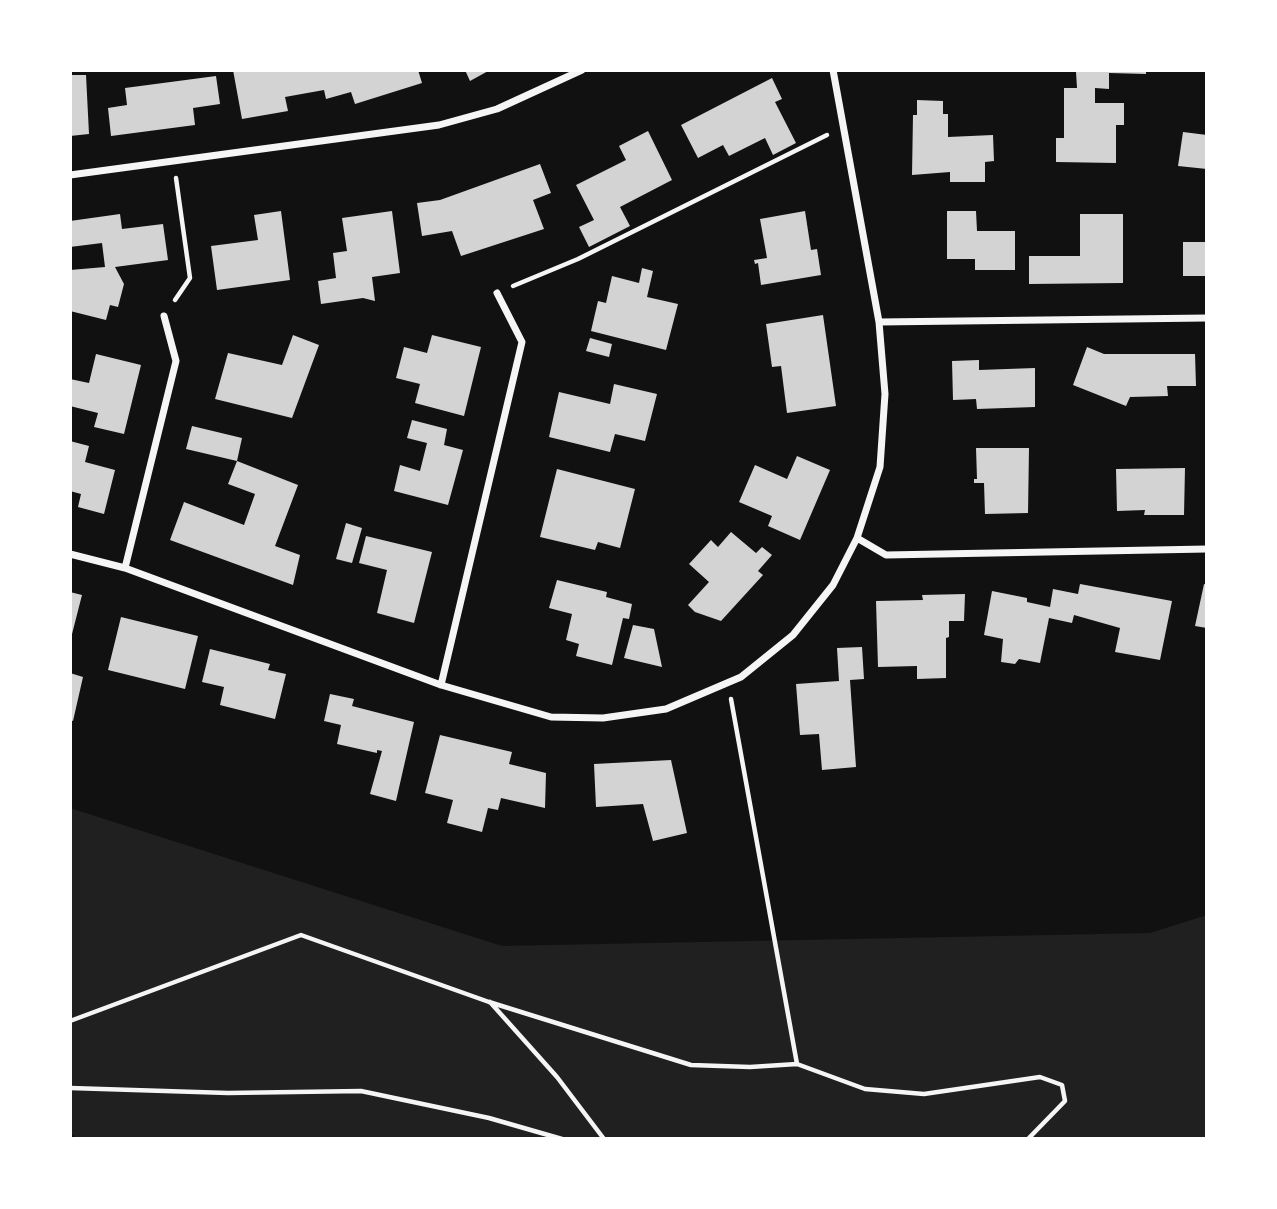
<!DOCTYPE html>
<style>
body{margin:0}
#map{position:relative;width:1277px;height:1209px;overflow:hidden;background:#111;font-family:"PT Sans Narrow",sans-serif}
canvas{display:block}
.frame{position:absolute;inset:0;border:72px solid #fff;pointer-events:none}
</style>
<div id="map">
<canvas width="1277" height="1209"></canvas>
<div class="frame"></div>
</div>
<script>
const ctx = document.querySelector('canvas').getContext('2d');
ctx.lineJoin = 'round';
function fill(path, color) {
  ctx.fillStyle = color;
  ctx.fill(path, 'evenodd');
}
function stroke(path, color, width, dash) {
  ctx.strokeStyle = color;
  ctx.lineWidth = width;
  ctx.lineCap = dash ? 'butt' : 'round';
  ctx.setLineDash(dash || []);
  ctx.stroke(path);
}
fill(new Path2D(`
 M70,808L502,946L1150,933L1207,915V1139H78L70,1133Z`), '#202020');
fill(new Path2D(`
 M233,70H418L422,83L355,104L351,92L326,99L324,90L285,97L288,111L242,119Z
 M465,70H490L470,81Z
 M1085,70H1146V74L1109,73V89L1095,88V103H1124V125H1116V163L1056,162V138H1064V88H1077L1076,72Z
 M70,75H86L89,134L70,136Z
 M216,76L220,104L193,108L195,125L111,136L108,108L127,105L125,88Z
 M772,78L782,99L775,102L796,143L773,155L765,138L729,156L723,145L698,158L681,125Z
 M917,100L943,101V114H948V137L993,135L994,161L985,162V182H950V172L912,175L913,115H917Z
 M648,131L672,180L620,207L630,226L589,247L579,227L594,220L576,185L626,160L619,146Z
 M1183,132L1207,135V169L1178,166Z
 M540,164L551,193L533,200L544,229L461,256L452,231L422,236L417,203L440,200Z
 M281,211L290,280L217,290L211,246L258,240L254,215Z
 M392,211L400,273L372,277L375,301L363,298L321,304L318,281L336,278L333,253L347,251L342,218Z
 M805,211L811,250L817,249L821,275L761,285L758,263L755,264L754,260L767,258L760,219Z
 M947,211H976L977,231H1015V270H975V259H947Z
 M120,214L122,229L163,224L168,260L115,267L124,284L118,307L110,305L106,320L70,311V270L105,267L102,243L70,247V221Z
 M1080,214H1123V283L1029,284V256H1080Z
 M1183,242H1207V276H1183Z
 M642,268L653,271L647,297L678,304L666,350L591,331L598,301L606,303L612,276L639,283Z
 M823,315L836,406L787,413L781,366L772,367L766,324Z
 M293,335L319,345L292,418L215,399L228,353L282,365Z
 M432,335L481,347L464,416L415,403L420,384L396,378L404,347L427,353Z
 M590,338L612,344L609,357L586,351Z
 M1087,347L1104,354H1195L1196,386H1167L1168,396L1130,397L1126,406L1073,385Z
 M96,354L141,365L124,434L94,427L98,413L70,406V379L89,383Z
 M979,360V370L1035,368V407L977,409L976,399L953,400L952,361Z
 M614,384L657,394L645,441L615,434L610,452L549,437L559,392L610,404Z
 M412,420L447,429L444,445L463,450L448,505L394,491L400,465L420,471L427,443L407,438Z
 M192,426L242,438L237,461L186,449Z
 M70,441L89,446L85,462L115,470L104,514L78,507L81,494L70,491Z
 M976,448H1029L1028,513L985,514L984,483H974V479H977Z
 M797,456L830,470L800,540L768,526L772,516L739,502L755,465L787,479Z
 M237,461L298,485L275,546L300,555L293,585L170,540L184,502L244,525L255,494L228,484Z
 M1185,468L1184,515H1144L1145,510L1117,511L1116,469Z
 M557,469L635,489L620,548L598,542L595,550L540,537Z
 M346,523L362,528L352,563L336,559Z
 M731,532L756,553L762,547L772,555L758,571L763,575L721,621L695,612L688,605L709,582L689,564L711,540L718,547Z
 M366,536L432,552L414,623L377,613L387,570L359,563Z
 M557,580L607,592L606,597L632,604L629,619L623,618L612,665L576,656L579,644L566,640L572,614L549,608Z
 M1080,584L1172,601L1160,660L1115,652L1120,628L1074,615L1072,623L1049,618L1040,663L1019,659L1015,664L1001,662L1003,639L984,635L992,591L1027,598V602L1050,607L1053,589L1078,594Z
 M1204,584L1207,585V628L1195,626Z
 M70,592L82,595L71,638H70Z
 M965,594L964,621H949V637L946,638V678L917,679V666L878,667L876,601L923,600L922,595Z
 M121,617L198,636L185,689L108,670Z
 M633,625L654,629L662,667L624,658Z
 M862,647L864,679L850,680L856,767L822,770L819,734L800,735L796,684L839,681L837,648Z
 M210,649L270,664L268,670L286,674L275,719L220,705L224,687L202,682Z
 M70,673L83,677L73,721L70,720Z
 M330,694L354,699L352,706L414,722L396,801L370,794L382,751L377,750V753L337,744L341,725L324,721Z
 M440,735L512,752L509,764L546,773L545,808L501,798L498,810L488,808L482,832L447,823L453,800L425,793Z
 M671,760L687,833L653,841L643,804L596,807L594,764Z`), '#d3d3d3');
stroke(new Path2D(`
 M513,286L578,259L827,135
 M175,300L190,278L176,178
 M731,699L797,1064L865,1089L924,1094L1040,1077L1062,1085L1065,1101L1028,1139
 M490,1002L557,1077L604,1139
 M70,1021L301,935L489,1002L691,1065L750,1067L797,1064
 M70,1088L228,1093L361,1091L489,1118L562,1139`), '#f5f5f5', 4.5);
stroke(new Path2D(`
 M70,175L439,125L497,109L582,70
 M879,322L1207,318
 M857,538L886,555L1207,549
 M70,554L125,568L441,685L551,717L603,718L666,709L741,677L793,635L833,585L857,538L880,467L885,394L879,322L833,70
 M125,568L176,361L164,316
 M441,685L522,342L497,293`), '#f5f5f5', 7);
</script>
